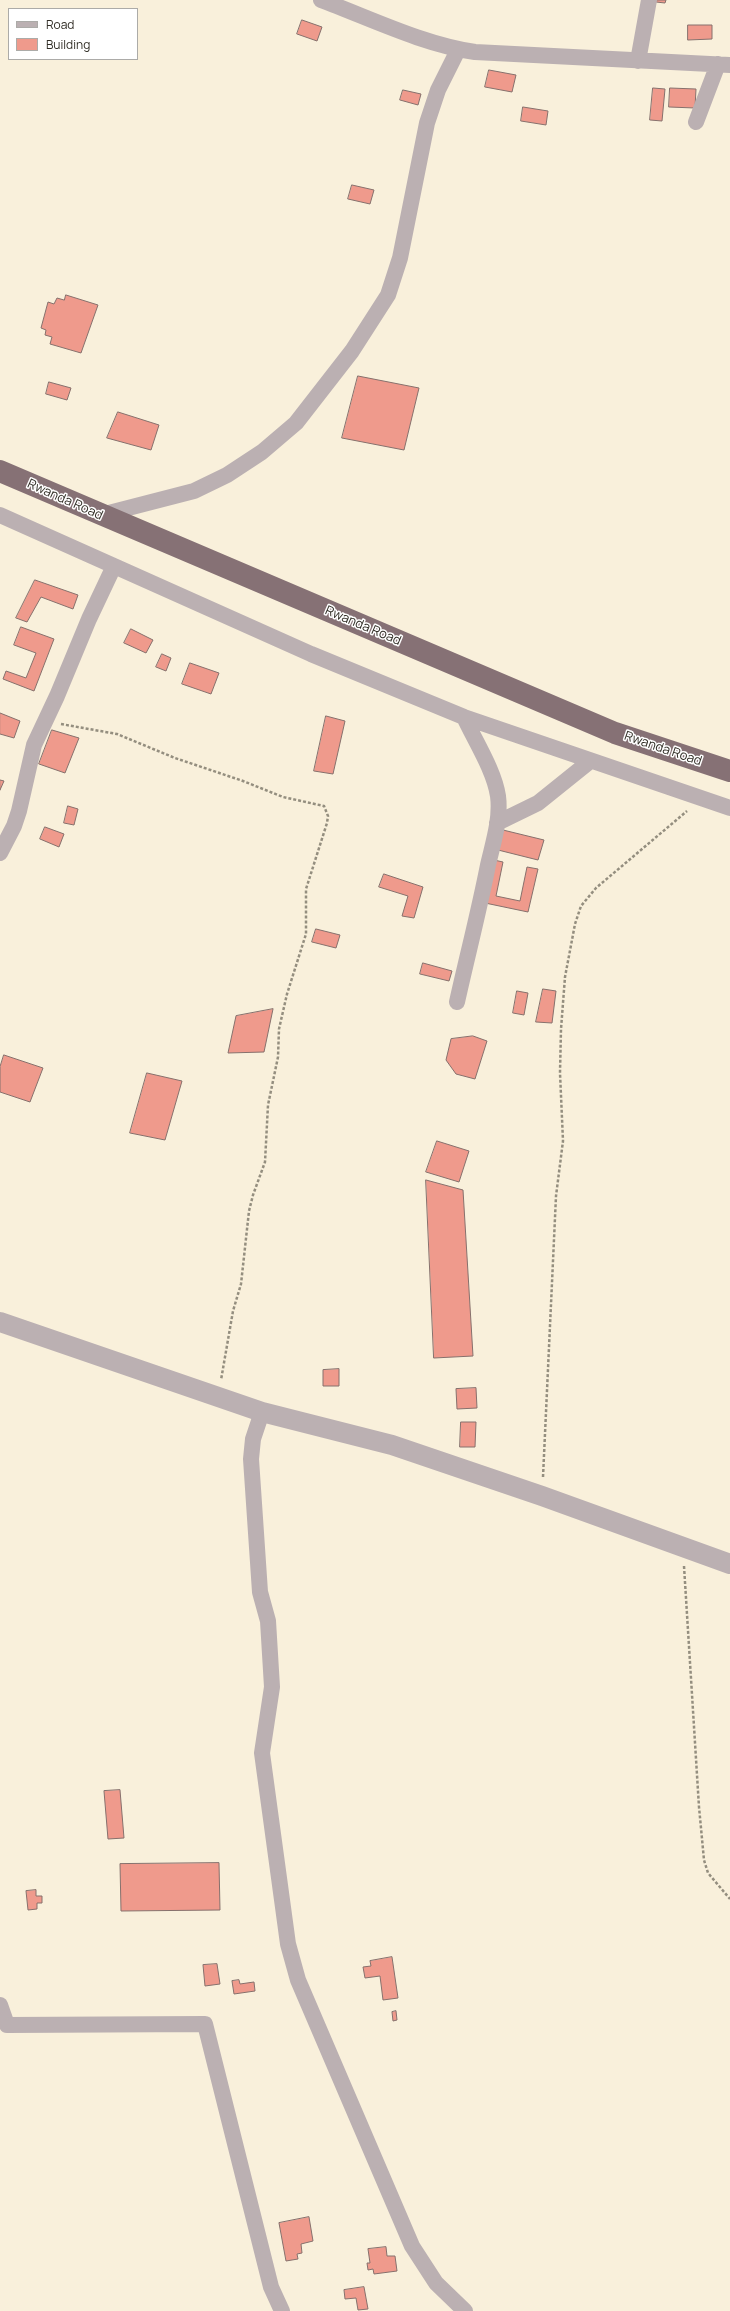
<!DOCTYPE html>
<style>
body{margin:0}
#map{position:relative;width:730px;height:2311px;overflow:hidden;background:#f9f0db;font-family:Manrope,sans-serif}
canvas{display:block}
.legend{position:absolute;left:8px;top:8px;width:130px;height:52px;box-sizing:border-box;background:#fff;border:1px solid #acaba8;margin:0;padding:5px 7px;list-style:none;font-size:12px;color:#302d25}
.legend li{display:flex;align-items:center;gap:8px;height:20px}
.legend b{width:20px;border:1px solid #acaba8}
</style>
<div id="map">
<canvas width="730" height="2311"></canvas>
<ul class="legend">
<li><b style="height:5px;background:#bbb0b2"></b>Road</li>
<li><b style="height:11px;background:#ef9a8c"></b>Building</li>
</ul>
</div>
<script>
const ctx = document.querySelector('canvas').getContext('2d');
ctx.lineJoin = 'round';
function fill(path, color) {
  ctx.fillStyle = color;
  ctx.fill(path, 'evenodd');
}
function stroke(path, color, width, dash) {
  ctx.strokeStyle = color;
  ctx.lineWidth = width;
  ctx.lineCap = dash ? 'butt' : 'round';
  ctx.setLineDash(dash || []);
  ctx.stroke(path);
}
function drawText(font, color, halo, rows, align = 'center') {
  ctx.font = font + ' Manrope,sans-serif';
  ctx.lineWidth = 3;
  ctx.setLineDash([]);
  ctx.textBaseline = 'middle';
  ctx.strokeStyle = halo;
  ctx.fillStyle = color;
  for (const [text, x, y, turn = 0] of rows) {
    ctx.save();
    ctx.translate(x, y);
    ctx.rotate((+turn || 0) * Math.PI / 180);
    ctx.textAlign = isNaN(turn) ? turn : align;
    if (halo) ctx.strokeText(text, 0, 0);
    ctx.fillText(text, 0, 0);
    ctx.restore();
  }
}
const building = new Path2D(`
 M656,0H666L665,3L656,2Z
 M302,20L322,27L317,41L297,34Z
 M688,25H712V39L688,40Z
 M489,70L516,75L512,92L485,87Z
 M653,88L665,89L662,121L650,120Z
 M670,88L696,89L695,108L669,107Z
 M403,90L421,94L418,105L400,100Z
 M523,107L548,111L546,125L521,121Z
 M352,185L374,190L370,204L348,199Z
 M66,295L98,305L81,353L50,344L52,337L45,335L46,330L41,328L48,302L54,304L57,298L64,300Z
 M358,376L419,388L404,450L342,438Z
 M49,382L71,388L67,400L46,394Z
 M118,412L159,425L151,450L107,438Z
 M35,580L78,595L73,609L41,597L27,622L16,618Z
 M21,627L54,639L34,691L3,679L6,671L26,678L36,653L14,645Z
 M131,629L153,640L146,653L124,643Z
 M162,654L171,658L166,671L156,667Z
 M190,663L219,673L211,694L182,684Z
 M0,713L20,721L14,738L0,734Z
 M326,716L345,721L333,774L314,771Z
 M52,730L79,738L65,773L39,764Z
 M0,780L4,781L0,790Z
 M68,806L78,809L74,825L64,823Z
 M45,827L64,834L59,847L40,839Z
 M503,830L544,840L538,860L498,850Z
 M494,860L503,862L496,896L520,901L527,867L538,869L528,912L485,903Z
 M384,874L423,887L414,918L402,916L408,896L379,887Z
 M316,929L340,935L336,948L312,942Z
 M423,963L452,971L449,981L420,974Z
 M543,989L556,991L552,1023L536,1022Z
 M517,991L528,993L524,1015L513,1013Z
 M273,1009L264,1052L228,1053L236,1016Z
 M473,1036L487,1041L475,1079L456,1074L446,1060L451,1039Z
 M4,1055L43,1068L30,1102L0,1092V1067Z
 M147,1073L182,1081L165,1140L130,1133Z
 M437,1141L469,1151L459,1182L426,1172Z
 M426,1180L463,1190L473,1356L434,1358Z
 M339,1369V1386H323V1370Z
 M476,1388L477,1408L457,1409L456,1389Z
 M461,1422H476L475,1447H460Z
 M120,1790L124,1838L108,1839L104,1791Z
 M219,1863L220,1910L121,1911L120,1864Z
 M36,1890V1896H42V1903H37V1909L28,1910L26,1891Z
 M392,1957L398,1998L383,2000L380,1976L365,1978L363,1967L371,1966L370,1961Z
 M217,1964L220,1984L205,1986L203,1965Z
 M239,1980L240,1984L254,1982L255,1991L234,1994L232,1981Z
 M396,2011L397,2020L393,2021L392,2012Z
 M309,2217L313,2241L301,2244L302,2253L297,2254L298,2259L286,2261L279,2223Z
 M386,2247L387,2256H395L397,2271L374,2274L373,2269L368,2270L367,2263H370L368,2249Z
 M364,2287L368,2309L358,2310L356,2298L345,2299L344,2290Z`);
fill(building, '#ef9a8c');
stroke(building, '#86706c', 1);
stroke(new Path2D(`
 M61,724L117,734L175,758L243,781L283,797L324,806L328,816L327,823L306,889V934L287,994L279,1029L278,1057L268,1105L265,1162L253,1195L249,1211L241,1284L233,1311L221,1380
 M543,1477L556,1196L563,1141L560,1073L561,1029L565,977L575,924L581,906L596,888L687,811
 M684,1566L699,1807L704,1860L708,1873L730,1899`), '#948e7f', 2.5, [3, 2]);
stroke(new Path2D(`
 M321,0C372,19 422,44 475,52L730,65
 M638,61L649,0
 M696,122L718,64
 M0,515L311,654L464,717L730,808
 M101,515L194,491L227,475L262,452L296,423L352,351L388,295L400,258L427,123L438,90L458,50
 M497,823L538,803L589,762
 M0,853L14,826L19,811L34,745L57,696L89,619L114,566
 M457,1002C467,957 479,911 488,865C493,843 501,819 498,796C494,770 475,741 464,717
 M262,1412L253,1439L251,1459L260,1592L268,1621L272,1687L262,1753L288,1944L298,1980L412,2246L436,2283L465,2311
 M0,2005L7,2025L205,2024L271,2287L282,2311`), '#bbb0b2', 16);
stroke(new Path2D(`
 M0,1322L262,1412L392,1445L542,1496L730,1564`), '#bbb0b2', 20);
stroke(new Path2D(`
 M0,471L615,733L730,771`), '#867175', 22);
drawText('13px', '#302d25', '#fff', [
 ["Rwanda Road",65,500,24],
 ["Rwanda Road",363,626,23],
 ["Rwanda Road",663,749,19]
]);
</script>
